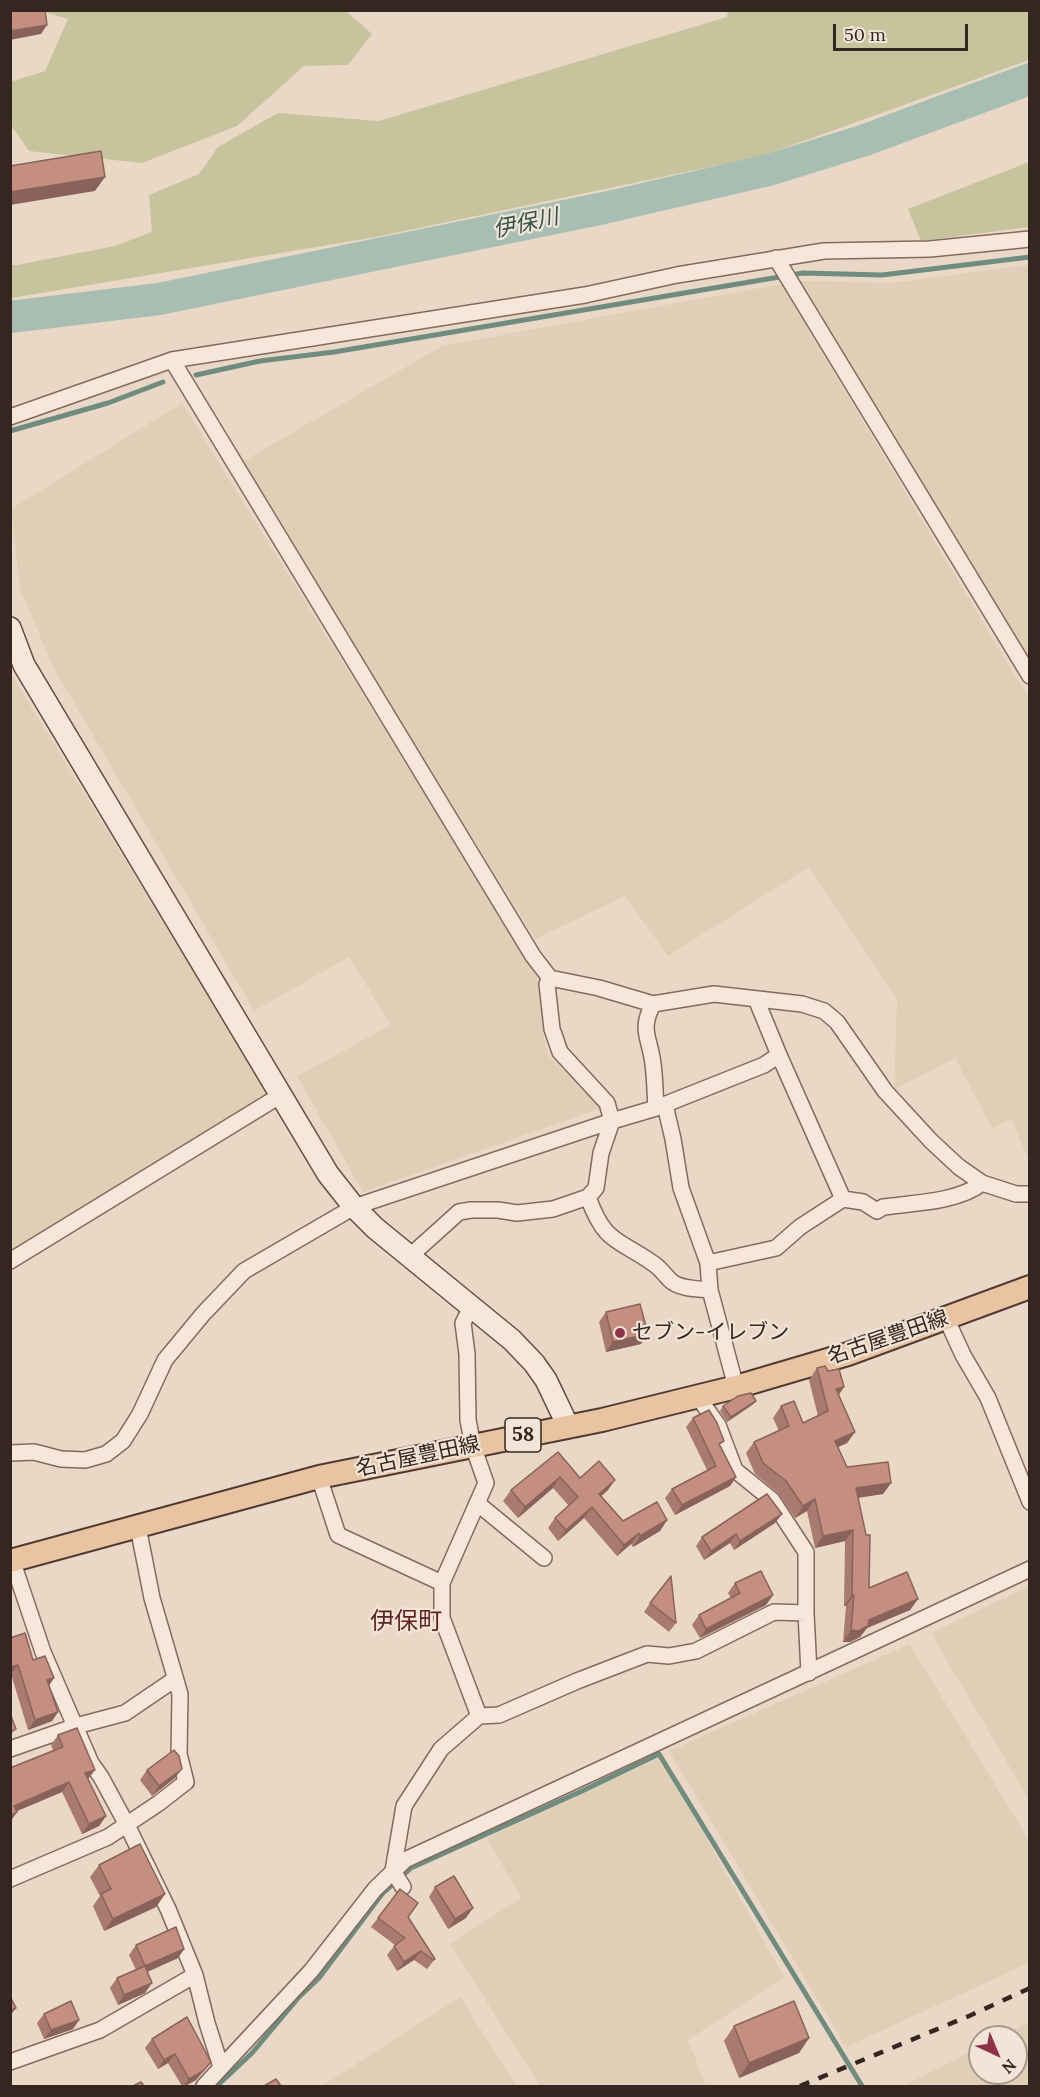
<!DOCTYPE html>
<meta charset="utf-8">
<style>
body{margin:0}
#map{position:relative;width:1040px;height:2097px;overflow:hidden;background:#ead8c7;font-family:Lora,serif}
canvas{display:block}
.frame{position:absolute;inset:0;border:12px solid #362621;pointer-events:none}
.north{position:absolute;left:968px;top:2025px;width:60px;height:60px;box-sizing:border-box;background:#f2e4d6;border:2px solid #a7988e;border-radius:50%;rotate:136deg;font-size:16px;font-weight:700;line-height:24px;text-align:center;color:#362621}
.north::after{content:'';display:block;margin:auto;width:21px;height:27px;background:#8d3449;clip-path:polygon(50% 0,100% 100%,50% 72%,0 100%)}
.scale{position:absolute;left:833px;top:24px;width:135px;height:27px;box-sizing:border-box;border:3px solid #362621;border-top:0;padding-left:8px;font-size:18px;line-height:21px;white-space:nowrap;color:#362621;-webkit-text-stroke:4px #f2e4d6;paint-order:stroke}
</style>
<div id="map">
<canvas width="1040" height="2097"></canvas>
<div class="frame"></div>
<div class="north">N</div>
<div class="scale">50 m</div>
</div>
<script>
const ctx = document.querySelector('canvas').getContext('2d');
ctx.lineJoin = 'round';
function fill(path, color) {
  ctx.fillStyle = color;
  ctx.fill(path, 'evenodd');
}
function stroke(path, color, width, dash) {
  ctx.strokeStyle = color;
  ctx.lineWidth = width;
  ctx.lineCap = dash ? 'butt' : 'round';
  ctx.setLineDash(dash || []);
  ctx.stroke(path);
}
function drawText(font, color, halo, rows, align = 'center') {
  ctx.font = font + ' Lora,"Noto Sans JP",serif';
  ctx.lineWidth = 4.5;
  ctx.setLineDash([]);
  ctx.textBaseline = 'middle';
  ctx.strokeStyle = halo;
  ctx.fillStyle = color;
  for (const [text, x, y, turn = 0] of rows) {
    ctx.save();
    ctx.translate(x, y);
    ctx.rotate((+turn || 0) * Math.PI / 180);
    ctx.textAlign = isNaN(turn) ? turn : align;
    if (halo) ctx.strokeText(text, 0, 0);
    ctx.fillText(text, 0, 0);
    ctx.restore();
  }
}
fill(new Path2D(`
 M1029,265H1030L1029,658L799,281L891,283Z
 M781,284L1029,699V1160L1011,1119L992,1129L955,1058L894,1090L897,999L809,867L668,956L625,896L535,939L242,462L442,346Z
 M182,403L537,976L544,1039L549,1056L601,1108L363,1192L297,1076L391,1025L349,957L254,1011L52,665L20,588L11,509Z
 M10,672L268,1094L11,1250H10Z
 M1029,1586V1800L931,1633Z
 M910,1644L1029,1841V1963L846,2047L669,1751Z
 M661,1757L784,1977L688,2040L706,2086H540L450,1944L521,1898L487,1838Z
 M460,1997L517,2086H322Z
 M1029,2022V2086H904L980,2047V2073H1016V2037H1000Z`), '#dfcfb6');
fill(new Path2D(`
 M40,11H348L347,12L372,34L348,65L304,66L237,126L142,163L29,151L11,125L10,82L45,71L68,19Z
 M728,11H1029V60L762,156L376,237L11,298V265H17L115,246L152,232L149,195L199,174L218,147L278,113L379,121L727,17Z
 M1029,162V227L921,241L908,209Z`), '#c7c39c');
stroke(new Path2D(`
 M196,375L260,361L334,352L803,273L882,275L1030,257
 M10,431L108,403L163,382
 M217,2086L252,2053L299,1997L319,1978L382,1894L411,1868L582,1791L659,1754L862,2086`), '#708c7f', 5);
stroke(new Path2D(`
 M10,317L159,299L604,208L769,170L865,140L1030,79`), '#a8beb3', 32);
const street = new Path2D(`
 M776,258L1030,676
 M172,360L533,956L550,978L599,988L653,1004L714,994L802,1004L824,1011L837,1022L885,1091L931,1141L959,1167L982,1183L1016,1194H1030
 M10,417L172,360L585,295L677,275L824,251L930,249L1030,239
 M653,1004C639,1031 650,1037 653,1064C655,1079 655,1094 656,1108
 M779,1055L843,1199L863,1202L877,1211L883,1207C913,1203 959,1202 982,1183
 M665,1105L673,1139L681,1188L708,1263L710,1290L736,1387
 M588,1197C605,1244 617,1238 654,1264C660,1268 665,1275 670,1280C679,1289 698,1289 710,1290
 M409,1257L459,1212L471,1210H498L517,1213L553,1209L588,1197L596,1188L601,1153L612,1121L607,1103L560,1052L552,1029L547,984L550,978
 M10,1261L281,1095
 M708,1263L776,1248L800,1227L843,1199
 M946,1318L963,1355L988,1398L1030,1502
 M698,1397L718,1425L735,1470L772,1500L806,1552V1613
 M10,1453L34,1452L61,1459L85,1460L106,1454L123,1441L140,1414L165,1360L203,1314L244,1271L354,1207L612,1121L656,1108L764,1065L779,1055L756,999
 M319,1477L338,1535L442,1583L486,1483L473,1446L468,1420L467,1354L463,1323L471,1307
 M477,1503L544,1558
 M12,1560L43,1652L91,1763L101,1777L127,1825L168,1909L195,1975L207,2023L221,2067
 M442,1583V1618L479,1716
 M10,1749L76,1726L125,1713L175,1679
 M10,1879L108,1837L159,1803L186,1782L179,1754L180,1694L152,1598L138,1527
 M403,1887L393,1871L404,1806L441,1749L479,1716L499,1715L577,1681L647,1654L669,1656L696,1651L774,1612L806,1613L809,1673
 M10,2062L100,2030L195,1975
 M204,2086L311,1971L375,1889L405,1860L1030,1569`);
const secondary = new Path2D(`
 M10,628L24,665L328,1174L354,1207L375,1228L512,1340L534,1363L546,1380L568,1426`);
const primary = new Path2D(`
 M10,1561L319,1477L602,1420L736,1387L848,1354L1030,1287`);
stroke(street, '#846a5e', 18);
stroke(secondary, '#664c41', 24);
stroke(primary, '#523a32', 26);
stroke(street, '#f6e7da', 15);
stroke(secondary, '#f6e7da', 21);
stroke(primary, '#e9c4a3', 22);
stroke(new Path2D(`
 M800,2086L969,2016L1030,1988`), '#362621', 4.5, [10, 10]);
fill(new Path2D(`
 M606,1312L641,1344L606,1352L599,1322Z
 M817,1368L844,1387L839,1395L855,1432L847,1443L838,1447L847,1467L891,1483L883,1494L858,1498L869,1588L918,1599L910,1610L867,1628L860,1637L850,1642H843L846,1606H844L845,1541L815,1548L807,1511L795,1518L778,1493L755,1474L746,1453L754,1442L779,1431L773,1418L781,1406L803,1423L818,1416L809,1380Z
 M752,1405L727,1422L720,1411L723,1406Z
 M693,1418L721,1446L736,1477L730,1486L675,1515L665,1498L672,1489L707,1470L686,1427Z
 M558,1452L580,1478L608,1490L601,1496L623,1521L667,1520L660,1531L633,1547L631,1544L617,1556L584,1518L558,1541L548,1528L555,1518L569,1506L553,1488L518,1518L503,1501L511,1490Z
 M782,1514L775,1523L734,1550L730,1543L704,1560L696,1546L702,1537Z
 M735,1583L773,1595L766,1605L700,1638L692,1625L699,1615L731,1598L728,1593Z
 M650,1603L676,1623L669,1632L644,1612Z
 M10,1638L33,1660L54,1678L49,1685L58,1712L52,1721L28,1730L11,1674H10Z
 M77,1728L95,1770L88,1779L106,1816L99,1826L82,1834L62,1792L17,1811V1812L10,1822V1768L53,1750L51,1745L58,1735Z
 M147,1770L175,1778L152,1796L140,1780Z
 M99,1865L165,1894L156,1907L104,1931L93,1906L100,1896L90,1877Z
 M435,1887L466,1918L448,1929L429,1897Z
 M408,1917L435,1959L427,1969L414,1960L397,1971L387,1955L395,1945L371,1927L378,1918Z
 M136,1945L184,1949L178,1958L147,1972L145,1993L118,2005L110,1988L117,1978L136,1970L129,1955Z
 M44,2014L79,2020L73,2029L44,2039L37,2023Z
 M734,2026L809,2038L799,2053L739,2078L724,2041Z
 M152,2039L211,2062L196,2080L185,2086H182L168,2063L158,2069L145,2048Z`), '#a97a6f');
fill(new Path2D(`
 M47,25L41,34L10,40V31Z
 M105,177L95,191L10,205V192Z
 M648,1334L641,1344L606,1352L613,1342Z
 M844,1387L836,1398V1389Z
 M756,1401L752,1405L727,1422L731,1417Z
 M855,1432L847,1443L827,1452L835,1441Z
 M560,1477L553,1488L518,1518L525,1507Z
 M736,1477L730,1486L675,1515L682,1505Z
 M615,1480L608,1490L592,1504L599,1494Z
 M891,1483L883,1494L848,1499L856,1488Z
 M815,1499L807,1511L795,1518L803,1506Z
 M592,1507L584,1518L558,1541L566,1530Z
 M782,1514L775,1523L734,1550L740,1541Z
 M667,1520L660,1531L633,1547L640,1536Z
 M853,1530L845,1541L815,1548L823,1536Z
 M639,1533L631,1544L617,1556L624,1545Z
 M736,1534L730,1543L704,1560L711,1551Z
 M773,1595L766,1605L700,1638L706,1629Z
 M852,1595H854L846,1606H844Z
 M918,1599L910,1610L867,1628L860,1637L850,1642H843L851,1630L869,1620Z
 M18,1665L11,1674H10V1667Z
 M54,1678L48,1687L47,1680Z
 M58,1712L52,1721L28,1730L35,1720Z
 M182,1769L175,1778L152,1796L159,1786Z
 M95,1770L87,1780L85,1773Z
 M69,1782L62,1792L10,1814L14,1806Z
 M17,1812L10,1822V1816Z
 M106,1816L99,1826L82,1834L89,1824Z
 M165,1894L156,1907L104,1931L113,1919Z
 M473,1908L466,1918L448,1929L455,1919Z
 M184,1949L178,1958L138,1976L145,1966Z
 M421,1951L414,1960L397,1971L404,1962Z
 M152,1983L145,1993L118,2005L124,1995Z
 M16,2008L10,2016V2011Z
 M79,2020L73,2029L44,2039L51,2030Z
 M809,2038L799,2053L739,2078L749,2063Z
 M175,2054L168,2063L158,2069L164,2060Z
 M211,2062L196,2080L185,2086H184L189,2079Z`), '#89635a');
const building = new Path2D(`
 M10,10H45L47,25L10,31Z
 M101,151L105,177L10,192V166Z
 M640,1304L648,1334L613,1342L606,1312Z
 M825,1366L828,1371L839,1369L844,1387L836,1389L855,1432L835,1441L847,1467L888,1462L891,1483L856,1488L866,1535H870L869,1588L907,1572L918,1599L869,1620L868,1626L858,1631L851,1630L854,1595H852L853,1530L823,1536L815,1499L803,1506L786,1481L763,1463L754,1442L789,1426L781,1406L794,1401L803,1423L828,1411L817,1368Z
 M751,1393L756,1401L731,1417L723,1406L738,1396Z
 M709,1410L717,1423L724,1441L719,1444L736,1477L682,1505L672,1489L716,1466L693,1418Z
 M558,1452L580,1478L599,1461L615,1480L599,1494L623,1521L657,1502L667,1520L640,1536L639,1533L624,1545L592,1507L566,1530L555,1518L578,1497L560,1477L525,1507L511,1490Z
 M767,1494L782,1514L740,1541L736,1534L711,1551L702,1537Z
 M761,1571L773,1595L706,1629L699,1615L740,1593L735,1583Z
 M671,1576L676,1623L650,1603Z
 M25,1633L33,1660L45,1656L54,1678L47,1680L58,1712L35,1720L18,1665L10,1667V1638Z
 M10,1716H11L16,1729L10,1733Z
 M77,1728L95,1770L85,1773L106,1816L89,1824L69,1782L14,1806L17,1812L10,1816V1768L63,1747L58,1735Z
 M174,1750L179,1756L182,1769L159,1786L147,1770Z
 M140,1844L165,1894L113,1919L101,1894L111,1889L99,1865Z
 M454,1876L473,1908L455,1919L435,1887Z
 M400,1889L418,1903L408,1917L435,1959L433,1960L421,1951L404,1962L394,1946L405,1938L378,1918Z
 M176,1927L184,1949L145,1966L136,1945Z
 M145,1966L152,1983L124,1995L117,1978Z
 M10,1996L16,2008L10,2011Z
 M71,2001L79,2020L51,2030L44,2014Z
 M794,2001L809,2038L749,2063L734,2026Z
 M187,2017L211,2062L203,2071L189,2079L175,2054L164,2060L152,2039Z
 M276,2079L281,2086H264Z
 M141,2082L144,2086H133Z`);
fill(building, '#c48e81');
stroke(building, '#89635a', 1.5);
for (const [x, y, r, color] of [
 [620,1333,6,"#8d3449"]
]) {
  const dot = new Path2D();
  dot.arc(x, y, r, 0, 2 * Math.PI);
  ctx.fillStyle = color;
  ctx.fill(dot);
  stroke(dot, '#f2e4d6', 2);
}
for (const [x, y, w] of [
 [523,1435,36]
]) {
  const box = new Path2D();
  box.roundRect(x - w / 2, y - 17, w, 34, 4.5);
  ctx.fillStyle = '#f2e4d6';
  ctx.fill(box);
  stroke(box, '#362621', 1.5);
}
drawText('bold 20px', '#362621', null, [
 ["58",523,1435]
]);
drawText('21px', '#362621', '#f2e4d6', [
 ["セブン-イレブン",632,1333]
], 'left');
drawText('21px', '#362621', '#f2e4d6', [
 ["名古屋豊田線",888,1338,-19],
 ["名古屋豊田線",418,1457,-12]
]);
drawText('italic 22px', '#31544a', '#f2e4d6', [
 ["伊保川",526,224,-12]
]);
drawText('24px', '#5e2425', '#f2e4d6', [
 ["伊保町",406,1622]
]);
</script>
